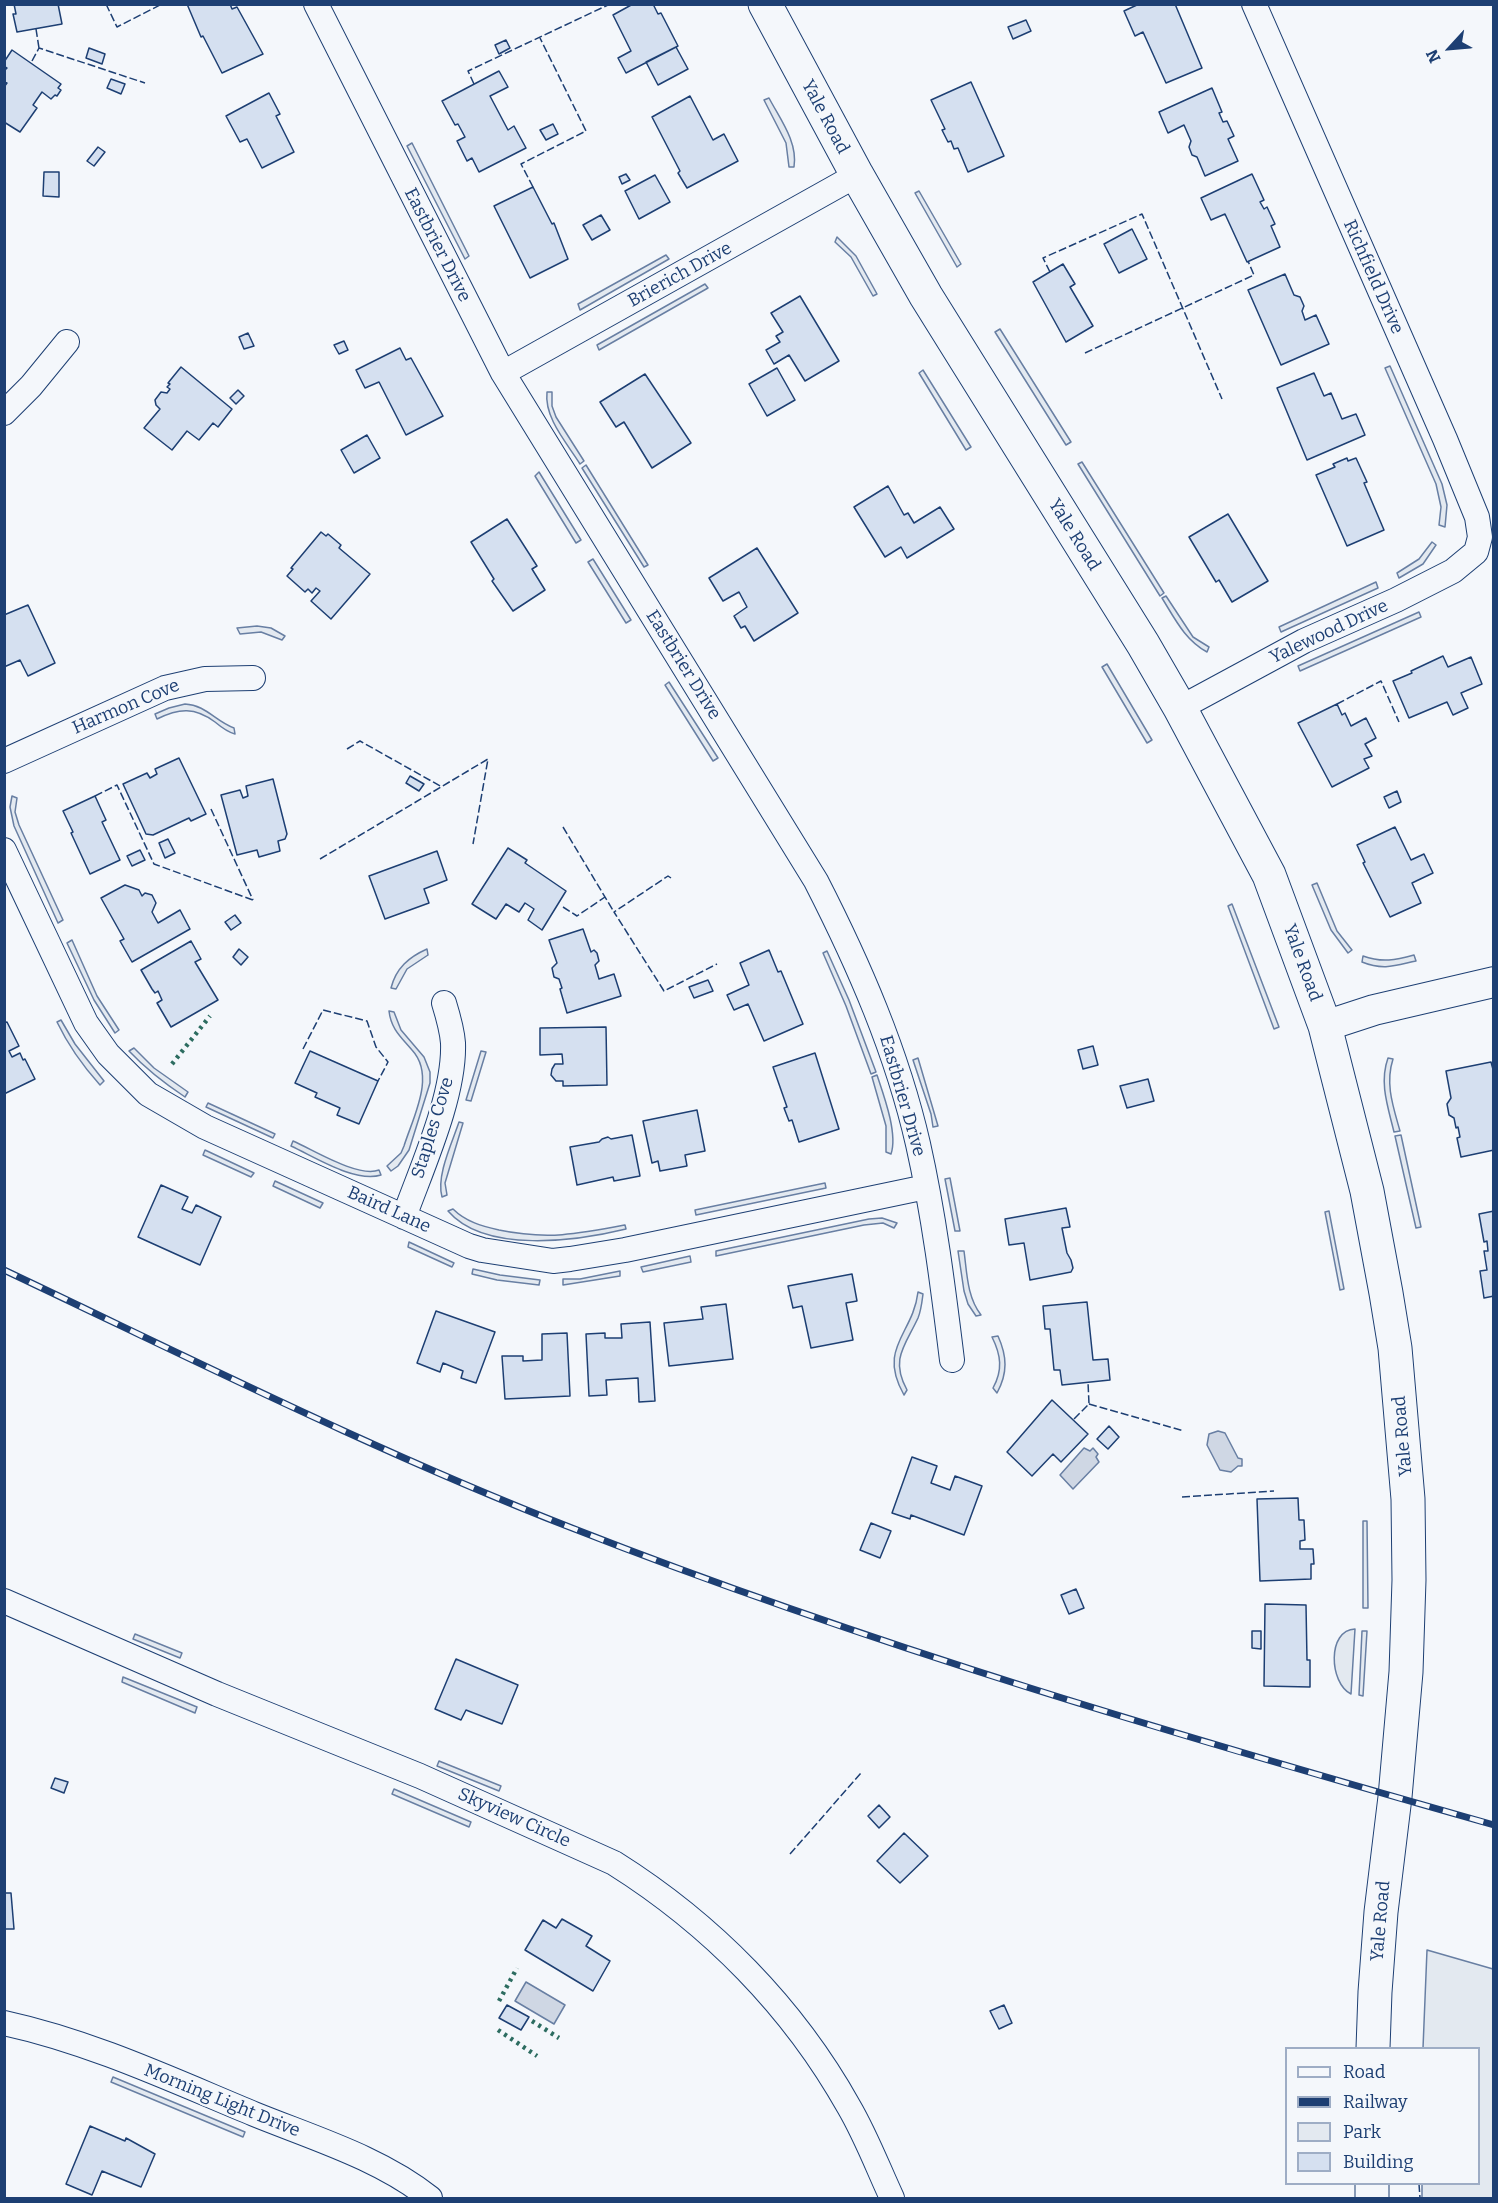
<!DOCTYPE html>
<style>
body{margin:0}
#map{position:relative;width:1498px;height:2203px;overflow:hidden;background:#f4f7fb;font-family:Bitter,serif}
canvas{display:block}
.frame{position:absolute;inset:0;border:6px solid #1d3f73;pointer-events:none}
.legend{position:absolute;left:1285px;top:2047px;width:195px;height:138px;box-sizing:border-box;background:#f4f7fb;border:2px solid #9eadc5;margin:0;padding:8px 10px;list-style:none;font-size:18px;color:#1d3f73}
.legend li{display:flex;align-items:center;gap:12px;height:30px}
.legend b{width:30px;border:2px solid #9eadc5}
.north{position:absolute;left:1420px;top:18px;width:60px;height:60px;-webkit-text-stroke:4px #f4f7fb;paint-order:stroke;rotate:244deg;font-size:16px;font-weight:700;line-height:24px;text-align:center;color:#1d3f73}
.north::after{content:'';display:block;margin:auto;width:21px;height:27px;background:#1d3f73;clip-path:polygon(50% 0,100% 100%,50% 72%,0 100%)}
</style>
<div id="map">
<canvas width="1498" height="2203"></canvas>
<div class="frame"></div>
<ul class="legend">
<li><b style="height:8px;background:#f4f7fb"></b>Road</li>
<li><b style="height:8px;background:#1d3f73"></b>Railway</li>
<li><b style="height:16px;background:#e3e9f0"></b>Park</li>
<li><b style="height:16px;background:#d5e0f0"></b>Building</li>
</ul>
<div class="north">N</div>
</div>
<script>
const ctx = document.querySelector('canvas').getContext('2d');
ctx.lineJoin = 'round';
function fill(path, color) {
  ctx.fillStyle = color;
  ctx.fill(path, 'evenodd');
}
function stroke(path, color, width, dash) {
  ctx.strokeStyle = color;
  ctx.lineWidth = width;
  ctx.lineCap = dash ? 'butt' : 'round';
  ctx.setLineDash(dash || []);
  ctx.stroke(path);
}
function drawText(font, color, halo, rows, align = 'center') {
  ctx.font = font + ' Bitter,serif';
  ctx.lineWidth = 4.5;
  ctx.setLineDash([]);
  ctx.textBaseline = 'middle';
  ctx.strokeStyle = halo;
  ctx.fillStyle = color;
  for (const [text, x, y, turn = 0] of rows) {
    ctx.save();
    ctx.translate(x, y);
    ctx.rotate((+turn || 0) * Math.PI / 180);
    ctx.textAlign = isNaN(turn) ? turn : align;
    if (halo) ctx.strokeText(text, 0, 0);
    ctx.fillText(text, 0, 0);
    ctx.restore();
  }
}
const green = new Path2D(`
 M769,98C780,119 798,142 794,167H789L786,143L764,100Z
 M412,143L469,256L465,259L407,146Z
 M919,191L961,264L957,267L915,193Z
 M837,237L856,256L877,294L873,296L851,257L835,242Z
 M666,255L669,259L580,310L578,304Z
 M705,284L708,288L599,350L597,345Z
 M1000,329L1071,442L1066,445L995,332Z
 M1390,366L1442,484L1447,505L1445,527L1439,525L1441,507L1436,484L1385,368Z
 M923,370L971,447L966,450L919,373Z
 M547,392H552V406L556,417L584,461L580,464C567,443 544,418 547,392Z
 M1082,462L1164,593L1160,596L1078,464Z
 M586,465L648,565L644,567L582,468Z
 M539,472L581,540L576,543L535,476Z
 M1432,542L1436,545L1423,564L1399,578L1397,573L1419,559Z
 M593,559L631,620L626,623L588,562Z
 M1376,582L1378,588L1281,632L1279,627Z
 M1166,596L1193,637L1209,647L1207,652C1185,640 1175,619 1162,598Z
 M1419,612L1421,617L1300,671L1298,666Z
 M257,626L271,628L285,636L282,640L261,632L240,634L237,628Z
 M1107,664L1152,740L1147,743L1102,667Z
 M669,682L718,758L713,761L665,685Z
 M185,704C206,705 215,721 234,728L235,734C227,732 221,727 215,722C195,707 179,708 157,719L155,714L169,708Z
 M12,796L17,798L15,812L19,825L63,920L58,923L14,826L10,807Z
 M1317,883L1337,931L1352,950L1348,953L1331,930L1312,885Z
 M1232,904L1279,1027L1274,1029L1228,906Z
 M72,940L97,996L119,1030L115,1033L94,1000L67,943Z
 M427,949L428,955L407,969L396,989L391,988C396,968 409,957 427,949Z
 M827,951L849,1000L876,1072L871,1074L846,1006L823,953Z
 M1414,955L1416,961C1397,965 1384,971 1362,962L1363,956C1382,963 1396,960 1414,955Z
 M389,1011L394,1012L401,1030L424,1057L430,1072V1083L409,1150L398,1166L391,1171L387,1166L401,1153L404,1146C413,1117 436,1076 412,1050C401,1037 391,1029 389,1011Z
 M61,1020L75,1044L104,1081L100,1085C82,1065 68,1045 57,1022Z
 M134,1048L154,1068L188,1092L185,1097C164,1083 146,1069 129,1051Z
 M481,1051L486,1052L471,1101L466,1100Z
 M918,1058L938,1126L933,1127L931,1114L913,1060Z
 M1388,1058L1393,1059C1385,1084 1393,1106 1400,1131L1394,1132C1388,1107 1379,1083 1388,1058Z
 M877,1075C884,1096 898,1134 891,1154L886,1152V1126L872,1077Z
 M208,1103L275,1134L273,1138L206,1107Z
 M459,1122L463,1123L445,1183L447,1195L442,1197C436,1176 452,1143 459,1122Z
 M1401,1135L1421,1227L1416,1228L1395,1136Z
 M293,1141C314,1150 358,1178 379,1170L381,1175C355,1183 315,1157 291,1146Z
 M205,1150L254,1173L251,1177L203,1155Z
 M950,1178L960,1231H955L945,1179Z
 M275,1181L323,1203L320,1208L273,1186Z
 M825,1183L826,1188L696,1215L695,1210Z
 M453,1209C466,1222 482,1226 499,1230C547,1240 578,1234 625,1225L626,1229C577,1241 485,1254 448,1211Z
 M1329,1211L1344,1289L1340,1290L1325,1212Z
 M882,1218L897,1223L894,1228L883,1223L864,1225L716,1256V1251L869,1219Z
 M409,1242L454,1263L452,1267L408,1247Z
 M958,1251H964C967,1273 967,1297 981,1315L976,1316L968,1304L964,1291Z
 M690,1256L691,1262L643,1272L641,1267Z
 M473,1269L500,1275L540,1280L539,1285L497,1280L472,1274Z
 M620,1271V1276L563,1285V1279H580Z
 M918,1292L923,1294C922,1302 921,1311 918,1318C905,1346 890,1359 907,1390L904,1395C877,1347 913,1335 918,1292Z
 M998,1336C1007,1356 1008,1373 997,1393L993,1388C1003,1370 1001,1355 992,1337Z
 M1363,1521H1367L1368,1608H1363Z
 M1355,1629L1351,1694C1329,1683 1327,1630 1355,1629Z
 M1362,1631H1367L1363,1696L1359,1695Z
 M135,1634L182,1653L180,1658L133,1639Z
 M123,1677L197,1707L195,1713L122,1682Z
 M439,1761L501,1786L499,1791L437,1766Z
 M394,1789L471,1822L469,1827L392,1794Z
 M1427,1950L1493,1969V2198H1422V2184H1478V2048H1423Z
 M113,2077L245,2132L243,2137L111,2082Z`);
fill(green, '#e3e9f0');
stroke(green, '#687fa3', 1.5);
const water = new Path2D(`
 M1218,1431L1225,1433L1238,1458L1242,1459V1466H1238L1231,1472L1220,1470L1207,1445L1209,1434Z
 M1084,1448L1090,1451L1093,1448L1098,1454L1096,1457L1099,1462L1073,1489L1060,1475Z
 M526,1982L565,2005L554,2024L515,2001Z`);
fill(water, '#cfd7e4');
stroke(water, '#687fa3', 1.5);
const building = new Path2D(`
 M14,4H58L62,24L17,32L13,14H16Z
 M187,4H230L232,9L237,7L263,54L222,73L203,36L201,37Z
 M633,4H653L658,14L661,13L678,46L626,73L618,58L631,51L613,15Z
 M1139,4H1175L1202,68L1166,83L1143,32L1135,36L1124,11Z
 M1026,20L1031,31L1013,39L1008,27Z
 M506,40L510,48L499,54L495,45Z
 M676,47L688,69L658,85L646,62Z
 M89,48L105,54L102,64L86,58Z
 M12,50L61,84L58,88L61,90L57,96L55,95L51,99L42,92L33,105L37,108L20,132L4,122V87L7,83L4,82V71L7,68L4,66V62Z
 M499,71L508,87L490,96L508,130L514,126L526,148L479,172L472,158L467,161L457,141L465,137L458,124L455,125L442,101Z
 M111,79L125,84L121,94L107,88Z
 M971,82L1004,156L968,172L958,148L954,149L951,141L948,142L942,130L945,129L931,100Z
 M1212,88L1222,112L1219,113L1223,122L1227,121L1234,136L1228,139L1238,161L1205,176L1197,157L1192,155L1189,147L1191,141L1184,125L1168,133L1159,112Z
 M269,93L280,114L276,116L294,152L262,168L247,139L240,142L226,116Z
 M690,96L713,140L724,134L738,161L687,188L678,173L680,171L652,117Z
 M553,124L558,134L546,140L540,130Z
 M98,147L105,152L94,166L87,161Z
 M44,172H59V197L43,196Z
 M626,174L630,180L622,184L619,177Z
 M1252,174L1264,200L1260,202L1264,209L1267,207L1275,224L1271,226L1280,247L1247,262L1225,214L1211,220L1201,198Z
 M655,175L670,202L639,219L625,191Z
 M533,187L552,224L554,223L568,259L530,278L494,206Z
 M601,215L610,230L592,240L583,225Z
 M1132,229L1147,259L1119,273L1104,244Z
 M1063,264L1075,284L1070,287L1093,326L1066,342L1033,282Z
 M1285,274L1294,295L1300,297L1304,306L1302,311L1305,320L1316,315L1329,344L1281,365L1248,290Z
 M800,296L839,361L805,381L789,355L774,364L766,350L780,342L776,336L783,332L771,313Z
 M248,333L254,346L244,349L239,337Z
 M344,341L348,350L339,354L334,345Z
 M400,348L406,360L411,358L443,416L406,435L379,382L365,388L356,370Z
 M181,367L232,409L218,427L213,423L199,440L187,431L172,450L144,428L160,409L156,405L155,400L161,392L167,393L170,389L167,387L170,384L168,383Z
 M777,368L795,400L767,416L749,384Z
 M1314,373L1324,396L1331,393L1342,419L1356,414L1365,435L1307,460L1277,388Z
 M645,374L691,443L652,468L624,422L616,427L600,402Z
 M238,390L244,396L236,404L230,398Z
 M367,435L380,458L354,473L341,450Z
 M1347,458L1348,461L1356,458L1367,482L1364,483L1384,530L1347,546L1316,475L1335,467L1333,464Z
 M888,486L904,515L908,513L914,523L940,507L954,529L907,558L901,547L885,557L854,507Z
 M1228,514L1268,581L1232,602L1219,580L1216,582L1189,537Z
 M507,519L537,566L532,569L545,590L513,611L492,581L494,579L471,542Z
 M321,532L326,536L328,534L341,545L339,548L370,574L331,619L311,601L320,591L316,588L312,593L308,589L305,592L287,576L293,569L291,568Z
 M757,548L798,613L754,641L745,626L741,628L734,616L747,607L739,592L723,601L709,578Z
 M28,605L55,663L28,676L20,660L4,667V615Z
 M1443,656L1448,667L1471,657L1482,684L1461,693L1468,708L1453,715L1447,702L1409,718L1393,681L1412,673L1411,671Z
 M1337,704L1342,715L1345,713L1351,726L1366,718L1376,738L1365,744L1372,756L1364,759L1369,768L1332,787L1298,723Z
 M179,758L206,814L191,821L189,818L153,835L146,834L123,784L147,773L150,778L157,774L155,769Z
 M410,776L424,784L419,791L406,783Z
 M273,779L287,834L285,839L278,841L280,851L259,857L257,850L237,855L221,795L240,790L243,798L248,796L246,786Z
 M1397,791L1401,802L1389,808L1384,797Z
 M95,796L106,820L102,822L120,860L90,874L71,833L73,832L63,811Z
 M1395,827L1411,860L1424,854L1433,873L1412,883L1421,903L1390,917L1363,863L1365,862L1357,845Z
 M168,839L175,853L165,858L159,843Z
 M508,848L527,860L525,863L566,891L542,930L528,920L534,909L525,903L519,912L506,904L496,919L472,904Z
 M140,850L145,860L132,866L127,856Z
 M437,851L447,880L424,889L429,903L385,919L369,876Z
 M125,885L139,890L142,896L145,893L152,895L156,903L152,912L158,923L180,910L190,929L132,962L120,941L124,939L101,898Z
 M235,915L241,923L231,930L225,922Z
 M583,929L591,952L594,950L597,953L599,961L595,965L599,979L614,974L621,996L567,1013L560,989L562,988L559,979L554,977L552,968L557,963L549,940Z
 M191,941L201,959L195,962L218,1000L171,1027L157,1003L162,1000L158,991L155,993L152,989L141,970Z
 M239,949L248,957L241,965L233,957Z
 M769,950L778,972L781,971L803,1024L764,1041L748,1004L734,1010L727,995L749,985L740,963Z
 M708,980L713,991L694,998L689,987Z
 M7,1022L19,1046L9,1051L12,1057L20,1053L23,1060L25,1059L35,1079L4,1094V1023Z
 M606,1027L607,1085L563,1086V1081H556L551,1075L552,1069L555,1064H563L562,1054L540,1055V1028Z
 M1093,1046L1098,1065L1083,1069L1078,1050Z
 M310,1051L378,1081L359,1124L337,1115L340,1108L315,1097L317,1093L295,1083Z
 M815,1053L839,1129L799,1142L792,1120L789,1121L784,1108L787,1107L773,1067Z
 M1491,1062L1494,1073V1150L1461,1157L1457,1138L1460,1137L1458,1127L1456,1128L1454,1118L1449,1115L1447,1104L1451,1098L1446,1071Z
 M1148,1079L1154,1101L1127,1108L1120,1086Z
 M697,1110L705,1151L685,1155L687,1166L660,1171L658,1161L652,1163L643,1121Z
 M632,1135L640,1176L614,1181L613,1177L577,1185L570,1147L599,1142L602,1139L608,1137L611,1139Z
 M161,1185L188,1197L182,1209L192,1213L196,1205L221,1217L200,1265L138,1237Z
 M1066,1208L1070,1227L1062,1228L1067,1253L1071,1260L1073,1268L1071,1272L1030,1280L1024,1243L1009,1245L1005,1219Z
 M1494,1211V1296L1484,1298L1480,1271L1487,1270L1484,1251H1488L1487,1241L1484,1242L1479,1214Z
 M852,1274L857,1301L846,1303L853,1340L811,1348L802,1306L793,1308L788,1286Z
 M1087,1302L1093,1360L1108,1359L1110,1380L1062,1385L1060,1370H1054L1050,1329H1045L1043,1306Z
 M726,1304L733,1359L669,1366L664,1323L703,1319L701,1307Z
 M436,1311L495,1332L476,1383L461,1378L463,1371L443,1363L440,1372L417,1363Z
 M650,1322L655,1401L639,1402L638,1378L606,1380L607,1395L589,1396L586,1334L605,1333V1338H622L621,1324Z
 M567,1333L570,1396L505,1399L502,1356H523V1361L542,1360V1334Z
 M1052,1400L1088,1434L1061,1462L1053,1454L1032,1476L1007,1452Z
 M1109,1426L1119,1437L1108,1449L1097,1439Z
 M912,1457L937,1466L931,1483L950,1490L955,1476L982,1486L964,1535L911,1515L910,1519L892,1513Z
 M1298,1498L1299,1520H1304L1305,1540L1300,1541V1549H1313L1314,1564H1311V1579L1260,1581L1257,1499Z
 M871,1523L891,1531L880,1558L860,1550Z
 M1076,1589L1084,1608L1069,1614L1061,1595Z
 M1265,1604L1306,1605L1307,1660H1310V1687L1264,1686Z
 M1252,1631H1261V1649L1252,1648Z
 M456,1659L518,1685L502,1724L466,1710L461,1720L435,1709Z
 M55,1778L68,1782L64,1793L51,1788Z
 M879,1805L890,1817L879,1828L868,1816Z
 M904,1833L928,1856L900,1883L877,1861Z
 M4,1893H11L14,1929H4Z
 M562,1919L592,1936L586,1946L610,1961L593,1991L525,1950L543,1920L556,1928Z
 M507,2005L529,2017L521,2030L499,2018Z
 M1004,2005L1012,2023L999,2029L990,2011Z
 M90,2126L125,2141L126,2138L155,2154L141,2187L102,2171L92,2195L66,2184Z`);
fill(building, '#d5e0f0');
stroke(building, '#1d3f73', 1.5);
const minor = new Path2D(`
 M316,4L503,373L816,881C859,965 897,1052 918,1144C934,1215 943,1287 952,1360
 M503,373L857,175
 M4,413L31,386L67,342
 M1180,708L1304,641L1396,600L1453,571L1476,552L1480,537L1477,517L1445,439L1254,4
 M4,761L165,688L205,679L253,678
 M4,850L86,1023L108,1054L148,1094L205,1127L469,1246L482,1250L553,1261L570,1259L625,1250L926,1187
 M404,1217C422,1167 455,1095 453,1043C452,1029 448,1016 444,1003
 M4,1601L217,1694L420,1776L614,1863C711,1924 793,2007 849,2107C866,2136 878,2168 892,2198
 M4,2023C91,2042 172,2080 254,2114C313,2138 380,2158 430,2198`);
const tertiary = new Path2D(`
 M1325,1026L1374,1010L1494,982`);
const secondary = new Path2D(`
 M765,4L857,175L926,296L1143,644L1180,708L1269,875L1325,1026L1367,1191L1386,1293L1395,1348L1408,1499L1409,1580L1406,1672L1395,1797L1381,1912L1375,1992L1373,2048
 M1372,2184V2198`);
stroke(minor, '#1d3f73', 26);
stroke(tertiary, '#1d3f73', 32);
stroke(secondary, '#1d3f73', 35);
stroke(minor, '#f4f7fb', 24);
stroke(tertiary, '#f4f7fb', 30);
stroke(secondary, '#f4f7fb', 33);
const rail = new Path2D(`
 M4,1270C192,1359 379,1453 572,1528C873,1646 1183,1737 1494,1825`);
stroke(rail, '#1d3f73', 7);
stroke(rail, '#f4f7fb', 4.5, [14]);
stroke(new Path2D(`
 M172,1064L210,1016
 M499,2001L517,1968
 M532,2021L559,2038
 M498,2030L537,2056`), '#2c6c60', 4.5, [3, 4.5]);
stroke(new Path2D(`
 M106,4L117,27L162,4
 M36,29L39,48
 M32,61L39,48L145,83
 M474,84L468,71L610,4
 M533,187L521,164L586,131L540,38
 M1050,272L1043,258L1142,214L1222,399
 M1085,353L1254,275L1248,261
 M1337,704L1381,681L1399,722
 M347,749L360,741L442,787
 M95,796L117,785L154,864L253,900
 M211,809L253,900
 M563,827L614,912
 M320,859L488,759L473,844
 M671,878L668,876L614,912L664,991L717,964
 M563,907L577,916L605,897
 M303,1049L323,1010L367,1021L376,1047L388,1062L378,1081
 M1089,1404L1184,1431
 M1074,1419L1089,1404L1088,1382
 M1182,1497L1274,1491
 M790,1854L861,1773
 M1419,2184L1420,2198`), '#1d3f73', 1.5, [8, 3]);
drawText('18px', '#1d3f73', '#f4f7fb', [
 ["Yale Road",825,117,62],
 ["Eastbrier Drive",437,245,63],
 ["Brierich Drive",680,275,-29],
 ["Richfield Drive",1373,277,66],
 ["Yale Road",1074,535,58],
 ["Yalewood Drive",1329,632,-25],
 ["Eastbrier Drive",683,665,58],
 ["Harmon Cove",126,707,-23],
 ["Yale Road",1302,963,70],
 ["Eastbrier Drive",902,1096,74],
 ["Staples Cove",433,1128,-73],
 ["Baird Lane",389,1210,24],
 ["Yale Road",1403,1436,-95],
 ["Skyview Circle",514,1818,24],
 ["Yale Road",1381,1921,-85],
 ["Morning Light Drive",222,2101,22]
]);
</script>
